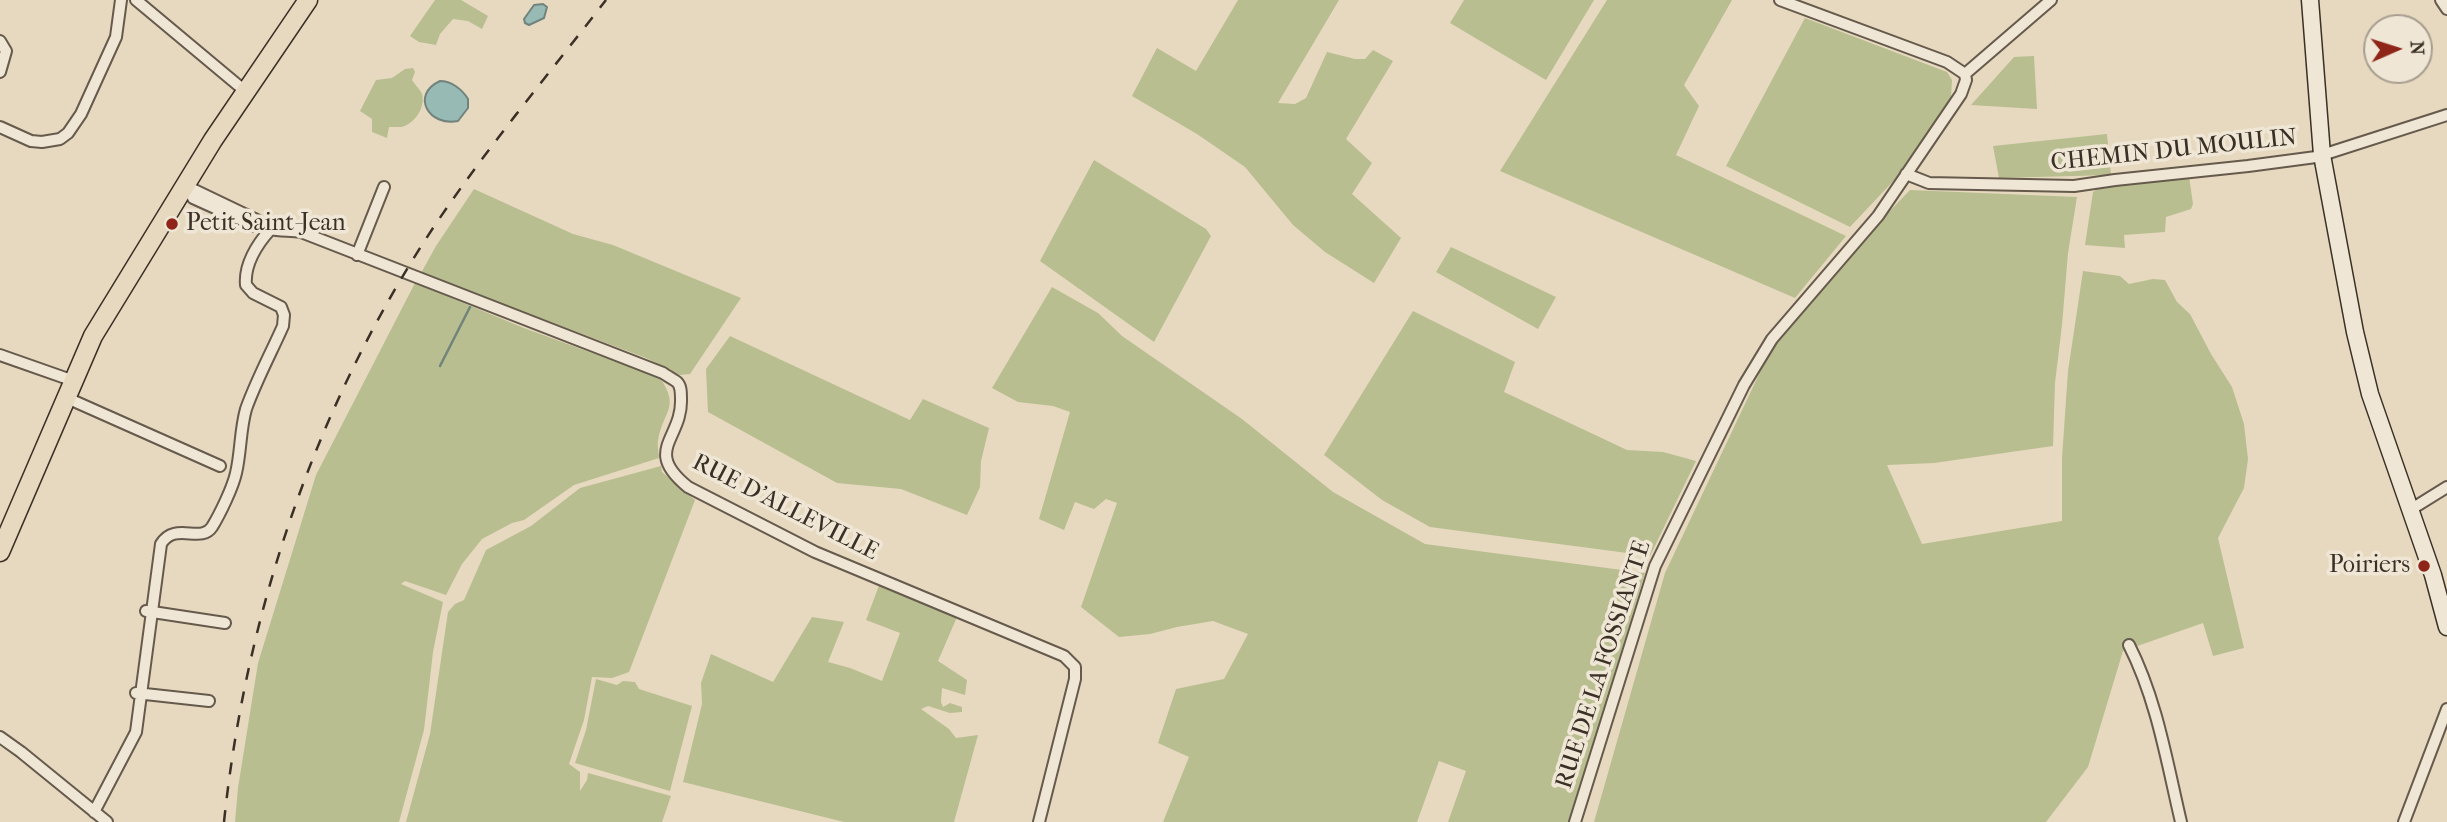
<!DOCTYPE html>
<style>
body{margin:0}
#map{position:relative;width:2447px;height:822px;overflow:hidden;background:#e7d9bf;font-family:"IM FELL French Canon",serif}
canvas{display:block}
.north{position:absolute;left:2363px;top:14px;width:70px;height:70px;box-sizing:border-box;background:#efe6d5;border:2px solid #a79d8f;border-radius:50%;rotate:87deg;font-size:19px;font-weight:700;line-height:28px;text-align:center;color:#3b3026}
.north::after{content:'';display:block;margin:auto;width:24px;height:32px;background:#8f2418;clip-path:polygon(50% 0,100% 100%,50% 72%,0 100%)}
</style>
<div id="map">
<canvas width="2447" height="822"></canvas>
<div class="north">N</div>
</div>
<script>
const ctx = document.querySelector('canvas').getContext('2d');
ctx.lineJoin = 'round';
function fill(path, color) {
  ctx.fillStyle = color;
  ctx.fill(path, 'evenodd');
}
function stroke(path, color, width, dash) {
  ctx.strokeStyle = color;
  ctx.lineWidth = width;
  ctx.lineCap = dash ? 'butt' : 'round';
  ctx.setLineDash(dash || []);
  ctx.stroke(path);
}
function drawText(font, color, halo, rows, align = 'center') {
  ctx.font = font + ' "IM FELL French Canon",serif';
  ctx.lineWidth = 7;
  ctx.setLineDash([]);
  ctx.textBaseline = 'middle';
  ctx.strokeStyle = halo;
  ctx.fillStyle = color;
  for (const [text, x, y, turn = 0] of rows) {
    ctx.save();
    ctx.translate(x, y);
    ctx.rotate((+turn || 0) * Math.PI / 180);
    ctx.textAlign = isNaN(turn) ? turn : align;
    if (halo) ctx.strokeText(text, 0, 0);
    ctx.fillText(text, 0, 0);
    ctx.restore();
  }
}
fill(new Path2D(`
 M435,0H461L488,16L482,29L468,21L453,19L440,34L436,45L419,42L410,36Z
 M1238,0H1339L1278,103L1295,104L1306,98L1327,52L1355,59H1365L1373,50L1393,61L1346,139L1372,163L1352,194L1401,238L1374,283L1325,252L1293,225L1245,167L1197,134L1132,96L1157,48L1196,71Z
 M1464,0H1594L1546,80L1450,23Z
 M1607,0H1732L1684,85L1699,106L1676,155L1846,236L1795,298L1500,171Z
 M1805,18L1947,72L1952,80L1951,98L1936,122L1898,176L1850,227L1726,166Z
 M2034,56L2037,109L1971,105L2014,57Z
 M413,68L415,72L412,80C415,85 420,89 422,94C426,107 414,125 401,127C397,127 393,127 389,127L387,138L372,132V119L360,111L376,80L392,78L405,69Z
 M2107,134L2111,175L1999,178L1993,146Z
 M1094,160L1206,229L1211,236L1154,342L1040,261Z
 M2189,176L2193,204L2191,209L2166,217L2165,232L2124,235L2125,248L2085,245L2093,192L2099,188Z
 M474,189L573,234L613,245L741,298L690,374L680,375L646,358L421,273L436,246Z
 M1910,190L2077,197L2068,253L2062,325L2055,383L2053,446L1934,463L1887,465L1922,544L2062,521V458L2068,371L2083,271L2120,276L2129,284L2153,279L2165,280L2177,302L2190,314L2211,354L2232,387L2244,424L2248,459L2244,488L2218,538L2244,648L2213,656L2203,623L2123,651L2088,767L2046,822H1594L1665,573L1771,349L1853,249Z
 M1451,247L1556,297L1538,329L1436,272Z
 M415,283L524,328L660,378C681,408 662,412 658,441C657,446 659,453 659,458L574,485L524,520L512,523L482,539L462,564L446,595L405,581L401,584L443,602L433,652L424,730L399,822H235L238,788L258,663L316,475Z
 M1052,287L1098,313L1122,336L1242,419L1333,492L1425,544L1645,573L1570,822H1448L1466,771L1439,761L1417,822H1163L1189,757L1158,743L1176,689L1224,679L1248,634L1213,621L1177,627L1150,634L1119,637L1081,607L1117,503L1106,499L1094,509L1075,502L1064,530L1039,519L1070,412L1053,406L1018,402L992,388Z
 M1413,311L1515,362L1504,392L1627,450L1663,452L1696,461L1650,556L1430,527L1382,500L1324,455Z
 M730,336L910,420L923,399L989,428L981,461L980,487L967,515L901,489L837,483L708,412L706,369Z
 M661,466L662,472L695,500L629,672L612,678L592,677L584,720L569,764L580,772V791L587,780L588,773L671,796L662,822H406L430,734L448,612L455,604L464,600L486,550L531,526L580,488Z
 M880,583L957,617L938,661L967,680L965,695L942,688L941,702L943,707L950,703L962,707V712L950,713L928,706L921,709L949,729L956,738L978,735L954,822H844L683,782L702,704L701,683L711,654L773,682L812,617L844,622L828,662L850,668L882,681L900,633L866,620Z
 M596,679L617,685L623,681L635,682L639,689L692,706L670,791L575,763L586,730Z`), '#b8be90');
const water = new Path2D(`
 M543,4L547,7L544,18L529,25L525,23L524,19L534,5Z
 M440,81C451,81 462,89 468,99V108L458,121C429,127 410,95 440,81Z`);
fill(water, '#97bab5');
stroke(water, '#72837c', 2);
stroke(new Path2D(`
 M440,366L470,307`), '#72837c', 2.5);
const minor = new Path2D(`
 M136,0L245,91
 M1780,0L1947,62L1965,74
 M2441,0L2447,9
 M0,41L6,51L0,72
 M0,127L31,141L42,142L60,139L68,133L81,114L116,37L121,0
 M1906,174L1929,183L2074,186L2115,180L2248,166L2316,157L2447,115
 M184,185L257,220C267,234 286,229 301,232L663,373C667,376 673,379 677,382C681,386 681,392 681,398C683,439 642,450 688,487L815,552L1064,656L1075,667V679L1039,822
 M193,198L255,226
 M357,255L384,187
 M0,355L74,381
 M67,398L220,466
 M2410,510L2447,487
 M146,611L225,623
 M2129,645C2157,700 2167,763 2181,822
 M136,693L209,701
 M0,737L21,752L107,822
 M94,812L136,732L161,544C175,521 201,544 212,527C220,514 233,487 236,473C241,452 240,430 246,409C256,381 271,353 283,326L284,315L281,307L253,293L246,285C244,265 257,244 270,230
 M1575,822L1655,566L1744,385L1772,339L1878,216L1961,94L1966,80L1965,74L2051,0
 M2404,822L2447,709`);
const secondary = new Path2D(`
 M2310,0L2322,155L2355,332L2370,394L2433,575L2447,627`);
const primary = new Path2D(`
 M0,552L93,336L213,140L308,0`);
stroke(minor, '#665a4c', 14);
stroke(secondary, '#3b3026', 19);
stroke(primary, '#3b3026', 21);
stroke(minor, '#efe6d5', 10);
stroke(secondary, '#efe6d5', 16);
stroke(primary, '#e7d9bf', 18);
stroke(new Path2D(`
 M224,822C246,611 316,405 433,228C486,149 548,75 606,0`), '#3b3026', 2.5, [12, 12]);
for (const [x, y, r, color] of [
 [172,224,7,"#8f2418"],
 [2424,566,7,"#8f2418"]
]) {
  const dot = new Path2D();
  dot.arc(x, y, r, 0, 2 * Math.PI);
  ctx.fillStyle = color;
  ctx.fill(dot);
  stroke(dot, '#efe6d5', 2.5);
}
drawText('24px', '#3b3026', '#efe6d5', [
 ["CHEMIN DU MOULIN",2174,151,-6],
 ["RUE D'ALLEVILLE",785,508,27],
 ["RUE DE LA FOSSIANTE",1604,665,-72]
]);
drawText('24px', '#3b3026', '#efe6d5', [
 ["Petit Saint-Jean",186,224],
 ["Poiriers",2410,566,"right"]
], 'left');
</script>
